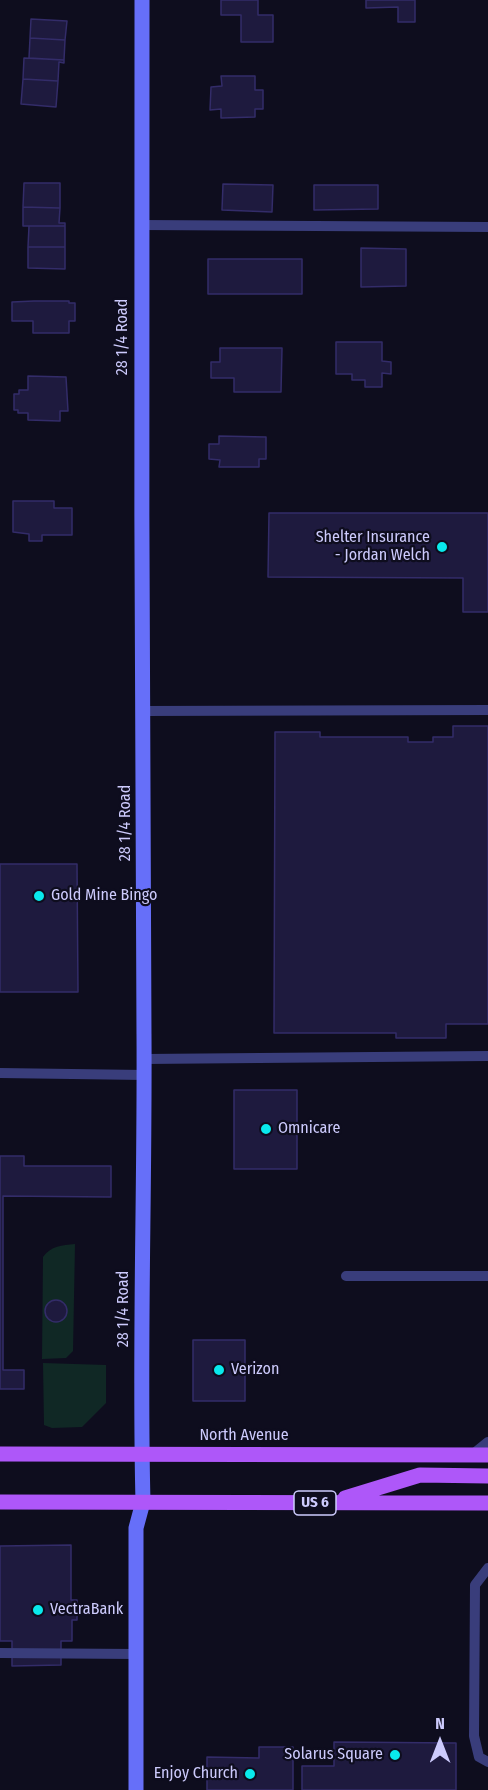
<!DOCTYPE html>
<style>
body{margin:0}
#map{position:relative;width:488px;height:1790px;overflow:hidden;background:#0e0d1e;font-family:"Fira Sans Condensed",sans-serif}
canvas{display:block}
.north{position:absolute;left:410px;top:1712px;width:60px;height:60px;-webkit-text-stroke:4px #0e0d1e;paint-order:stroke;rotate:0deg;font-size:16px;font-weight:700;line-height:24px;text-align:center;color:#cdcbfd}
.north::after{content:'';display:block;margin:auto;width:21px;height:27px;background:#cdcbfd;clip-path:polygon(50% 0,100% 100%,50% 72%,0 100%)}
</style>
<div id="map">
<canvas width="488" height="1790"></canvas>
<div class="north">N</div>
</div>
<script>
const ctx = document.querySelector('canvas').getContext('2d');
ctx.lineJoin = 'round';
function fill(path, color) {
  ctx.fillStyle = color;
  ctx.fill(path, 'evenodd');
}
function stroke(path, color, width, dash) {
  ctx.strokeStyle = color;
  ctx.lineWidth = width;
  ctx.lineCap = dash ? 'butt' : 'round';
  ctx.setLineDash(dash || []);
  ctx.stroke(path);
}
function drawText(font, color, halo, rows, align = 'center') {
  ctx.font = font + ' "Fira Sans Condensed",sans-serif';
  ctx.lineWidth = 4.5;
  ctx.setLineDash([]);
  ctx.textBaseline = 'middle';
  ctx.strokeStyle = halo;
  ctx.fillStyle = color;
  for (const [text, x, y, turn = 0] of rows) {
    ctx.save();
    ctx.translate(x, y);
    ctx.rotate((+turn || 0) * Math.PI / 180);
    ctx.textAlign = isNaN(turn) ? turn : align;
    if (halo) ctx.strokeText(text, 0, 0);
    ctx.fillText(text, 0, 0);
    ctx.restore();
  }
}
fill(new Path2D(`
 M75,1244L73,1351L66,1358L42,1359L43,1257C51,1246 62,1245 75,1244Z
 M43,1363L106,1365V1403L82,1427L52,1428L44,1425Z`), '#102825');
const building = new Path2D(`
 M221,0H258V15H273V42H241V15H221Z
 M366,0H415V22H398V7L366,8Z
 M31,19L67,21L65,40L30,38Z
 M30,38L65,40L64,60L29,58Z
 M24,58L64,60V63L59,62L58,81L23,79Z
 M221,76H255V90H263V109H255V117L221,118V109L210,110L211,87L222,86Z
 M23,79L58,81L56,107L21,104Z
 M24,183H60V208L23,207Z
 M223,184L273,185L272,212L222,210Z
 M314,185H378V209L314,210Z
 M23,207L60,208L59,223H65V226H23Z
 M29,226H65V247H28Z
 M28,247H65V269L28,268Z
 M361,248L406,249V286L361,287Z
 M208,259H302V294H208Z
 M34,301H69V303H75V321H69V333H33V321H12V302Z
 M336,342H382V361L391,362V374L382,373V387H365V380H352V374H336Z
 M220,348H282L281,392H234V378H211V362H220Z
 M28,376L66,377L68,411H60V421L28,420V413H18V410H14V394H19V390H28Z
 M219,436L266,437V459H259V467H219L220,460L209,459V444H219Z
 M13,501H54V508H72V535H42V541H29V534L13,532Z
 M269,513H488V612H463V578L268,577Z
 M453,726H488V1024H446V1038H396V1033H274L275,732H320V737H408V742H433V737H453Z
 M0,864H77L78,992H0Z
 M234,1090H297V1169H234Z
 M0,1156H24V1166H111V1197L3,1196V1370H24V1389H0Z
 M45 1311a11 11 0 1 1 22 0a11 11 0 1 1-22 0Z
 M193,1340H245V1401H193Z
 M71,1545V1600H77V1620H72V1641H61V1665L12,1666V1641H0V1546Z
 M334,1742L456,1743V1790H302V1766H334Z
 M259,1747H293V1790H207V1757L259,1758Z`);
fill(building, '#1e1a3e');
stroke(building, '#332c69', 1.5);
stroke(new Path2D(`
 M141,225L488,227
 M143,711L488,710
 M144,1059L488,1056
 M0,1073L144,1075
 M346,1276H488
 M472,1455L488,1442
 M488,1568L475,1585L474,1736L479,1757L488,1762
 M0,1653L136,1654`), '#393d7b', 10);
stroke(new Path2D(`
 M136,1790V1528L143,1502C139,1346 145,1190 144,1034C143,689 140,345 142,0`), '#666ff9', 15);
stroke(new Path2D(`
 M0,1454L488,1455
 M345,1498L420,1475L488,1476
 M0,1502L488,1503`), '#ae57f9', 15);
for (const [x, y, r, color] of [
 [442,547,6,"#09e9ec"],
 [39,896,6,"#09e9ec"],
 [266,1129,6,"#09e9ec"],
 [219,1370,6,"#09e9ec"],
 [38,1610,6,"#09e9ec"],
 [395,1755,6,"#09e9ec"],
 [250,1774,6,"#09e9ec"]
]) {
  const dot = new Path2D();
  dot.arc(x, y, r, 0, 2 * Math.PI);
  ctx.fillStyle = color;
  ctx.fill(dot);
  stroke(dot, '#0e0d1e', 2);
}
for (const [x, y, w] of [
 [315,1503,42]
]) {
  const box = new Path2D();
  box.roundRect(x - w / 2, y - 12, w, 24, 4.5);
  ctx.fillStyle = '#0e0d1e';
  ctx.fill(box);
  stroke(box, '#cdcbfd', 1.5);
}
drawText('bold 15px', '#cdcbfd', null, [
 ["US 6",315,1503]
]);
drawText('16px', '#cdcbfd', '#0e0d1e', [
 ["28 1/4 Road",123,337,-90],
 ["28 1/4 Road",126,823,-90],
 ["28 1/4 Road",124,1309,-90],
 ["North Avenue",244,1436]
]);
drawText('16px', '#cdcbfd', '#0e0d1e', [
 ["Shelter Insurance",430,538,"right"],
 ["- Jordan Welch",430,556,"right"],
 ["Gold Mine Bingo",51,896],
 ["Omnicare",278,1129],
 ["Verizon",231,1370],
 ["VectraBank",50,1610],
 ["Solarus Square",383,1755,"right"],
 ["Enjoy Church",238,1774,"right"]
], 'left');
</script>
